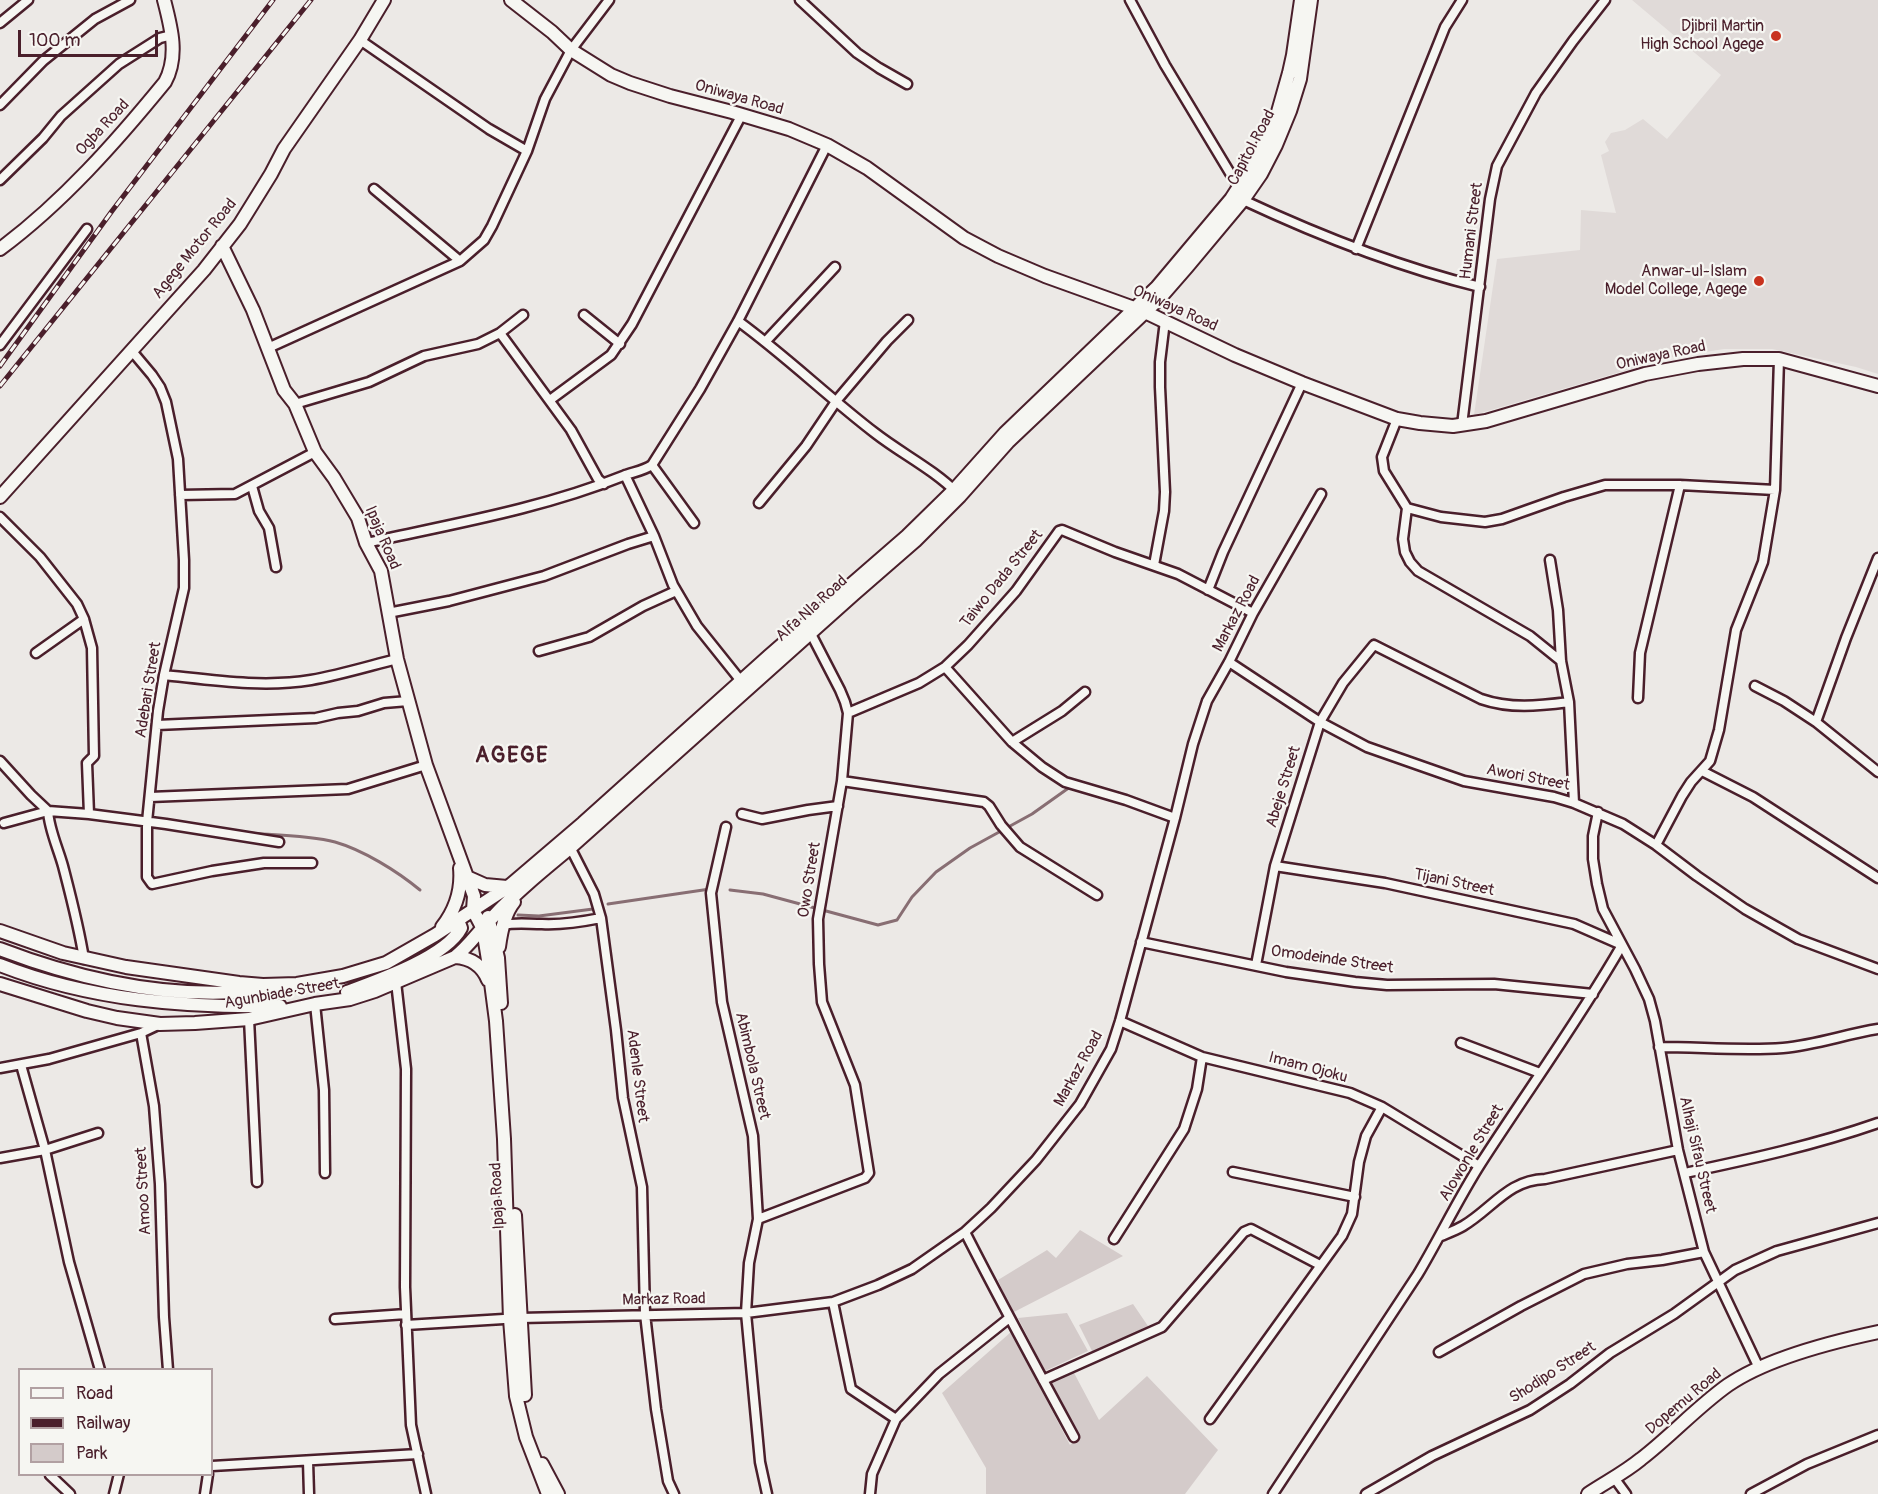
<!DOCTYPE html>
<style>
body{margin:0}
#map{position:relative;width:1878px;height:1494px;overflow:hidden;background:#ece9e6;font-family:Pangolin,sans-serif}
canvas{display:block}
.legend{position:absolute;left:18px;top:1368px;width:195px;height:108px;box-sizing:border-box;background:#f6f6f2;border:2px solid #b1a0a2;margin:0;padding:8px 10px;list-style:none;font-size:18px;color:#4a1f2b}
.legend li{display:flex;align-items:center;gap:12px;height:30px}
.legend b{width:30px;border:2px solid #b1a0a2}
.scale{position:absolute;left:18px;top:30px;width:140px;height:27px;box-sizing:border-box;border:3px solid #4a1f2b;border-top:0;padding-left:8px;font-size:18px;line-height:21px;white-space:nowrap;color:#4a1f2b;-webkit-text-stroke:4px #f6f6f2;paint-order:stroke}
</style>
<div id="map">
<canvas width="1878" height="1494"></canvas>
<ul class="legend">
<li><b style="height:8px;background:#f6f6f2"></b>Road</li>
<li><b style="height:8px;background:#4a1f2b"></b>Railway</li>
<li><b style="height:16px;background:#d4cbca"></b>Park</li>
</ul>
<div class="scale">100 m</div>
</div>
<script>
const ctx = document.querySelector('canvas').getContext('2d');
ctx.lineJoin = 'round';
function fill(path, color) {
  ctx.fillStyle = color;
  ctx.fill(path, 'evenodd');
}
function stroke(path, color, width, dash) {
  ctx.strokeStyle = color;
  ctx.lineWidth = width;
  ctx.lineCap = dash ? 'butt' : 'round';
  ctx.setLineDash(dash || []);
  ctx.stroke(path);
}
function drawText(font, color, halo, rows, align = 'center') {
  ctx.font = font + ' Pangolin,sans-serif';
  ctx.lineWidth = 4.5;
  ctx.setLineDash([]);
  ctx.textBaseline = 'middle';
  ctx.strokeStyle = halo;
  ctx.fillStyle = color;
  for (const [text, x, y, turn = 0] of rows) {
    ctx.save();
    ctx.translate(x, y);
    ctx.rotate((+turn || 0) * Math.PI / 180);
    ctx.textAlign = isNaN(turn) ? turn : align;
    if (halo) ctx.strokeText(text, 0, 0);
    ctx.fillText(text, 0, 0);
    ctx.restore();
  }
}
fill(new Path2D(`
 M1632,0H1878V374L1856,367L1772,349H1724L1668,358L1474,415L1497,259L1580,250L1581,210L1616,213L1601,155L1609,151L1605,142L1611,133L1625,130L1643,119L1667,139L1721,75Z`), '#e0dad8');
fill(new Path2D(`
 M1080,1230L1123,1256L1012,1313L998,1280L1047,1250L1056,1258Z
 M1133,1304L1148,1326L1093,1353L1079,1325Z
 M1067,1313L1088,1351L1045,1371L1018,1318Z
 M1011,1332L1070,1445L1079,1435L1050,1381L1073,1371L1099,1420L1147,1376L1218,1450L1185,1494H986V1468L942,1393Z`), '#d4cbca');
stroke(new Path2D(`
 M247,833C274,835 309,835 335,842C363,850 397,871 420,890
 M730,890L763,894L878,925L897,920L912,897L936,872L970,848L1032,814L1070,787
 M608,904L710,889
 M518,915L539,916L593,909`), '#886e73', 3);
const minor = new Path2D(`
 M800,0L857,53L879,68L907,84
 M1130,0L1165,65L1239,188
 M0,23L28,0
 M360,40L489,129L527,151
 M0,105L43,61L95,19L130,0
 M0,180L43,138L61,116L119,64L160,38L172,35
 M374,189L460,261
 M1243,200C1320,236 1398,267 1480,287
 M1356,249L1445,27L1462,0
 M584,315L620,344
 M738,321C786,356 828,397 875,433C902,454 933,469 957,493
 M500,333L571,430L598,479L604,484
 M766,341L835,267
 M0,345L87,229
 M268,348L460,261L484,240L492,226L527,151L545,99L571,50L609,0
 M131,350L152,375L160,387L166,402L178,459L184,560V588L164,675L158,711L147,822V877L152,884L212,871L264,863H312
 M550,400L611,355L632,324L742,114
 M295,404L369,382L424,356L478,344L500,333L523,315
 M1397,419L1382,457L1384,471L1407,508L1403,539L1405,552L1410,562L1418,571L1530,636L1561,661
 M1462,425L1490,199L1497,166L1536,93L1573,41L1605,0
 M652,465L694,523
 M625,475L654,536L673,585L697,626L741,681
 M252,486L259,511L269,528L276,567
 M180,495L235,494L315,452
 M759,503L806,446L837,400L887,341L908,320
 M1407,508L1441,517L1485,522L1502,519L1564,497L1605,485H1680L1775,490
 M0,517L40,557L77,604L84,619L92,648L94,756L87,763L89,814
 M366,543C452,524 541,509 623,476C633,472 643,471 652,465L700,389L738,321L827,145
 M1550,560L1558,610L1561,661L1569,702L1574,803
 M1154,565L1164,511L1165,492L1160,387V362L1165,321
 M1208,590L1223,552L1302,383
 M388,613L449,601L544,576L628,544L654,536
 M539,651L589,637L643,606L676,591
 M36,653L84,619
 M1229,662L1320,722L1367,747L1464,781L1554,797L1574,803L1623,824L1656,845L1697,876L1745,909L1798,939L1878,969
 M945,667L1012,742L1042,767L1065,782L1126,800L1175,818
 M164,675C212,680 263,688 311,680C340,675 369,666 397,659
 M1755,686L1784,701L1816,722L1878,772
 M1638,698L1640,653L1680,485
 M848,713L919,683L945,667L968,645L1016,591L1059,531L1062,530L1115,552L1178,574L1253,613
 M1816,722L1846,638L1878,558
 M157,725L316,718L338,713L358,711L384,703L408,701
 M1012,742L1062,711L1085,692
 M0,761L31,795L48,811C49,829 58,848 63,866C71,897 79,927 84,959
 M1702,771L1753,797L1878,878
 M842,781L984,802L989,806L1001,825L1020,847L1097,895
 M150,797L348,789L426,765
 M1598,812L1593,836V859L1597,884L1603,909L1635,969L1649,999L1655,1021L1678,1150L1704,1252L1759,1368
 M742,814L762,819L808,810L838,806
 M4,823L48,811L89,814L166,824L279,842
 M726,827L711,893L722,1002L753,1136L758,1219L749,1263L746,1313L760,1462L767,1494
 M569,845L594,894L601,918L616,1030L623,1098L642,1187L645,1314L656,1409L668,1481L674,1494
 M1656,845L1682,796L1691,782L1710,761L1719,730L1736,630L1763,562L1775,490L1779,359
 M1275,866L1385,883L1574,924L1622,945
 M503,925C517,922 528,924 542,924C562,925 581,922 601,918
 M1141,942L1286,972L1355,982L1387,985L1494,984L1593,994
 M1256,965L1275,866L1320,722L1343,683L1374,645L1481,699C1510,709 1538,706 1569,702
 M396,982L406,1069L405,1287L411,1425L426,1494
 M315,1004L324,1090L325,1173
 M249,1019L257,1182
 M1120,1021L1202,1057L1350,1093L1382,1107L1479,1166
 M158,1025L141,1033L154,1106L160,1184L164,1317L168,1370
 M1461,1043L1540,1073
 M1659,1047C1700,1047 1742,1051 1783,1048C1816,1045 1846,1034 1878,1029
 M21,1065L45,1150L69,1262L100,1370
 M0,1068L49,1059L141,1033
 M0,1158L45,1150L98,1133
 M1233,1172L1355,1197
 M1685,1173C1751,1159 1815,1145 1878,1123
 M758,1219L865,1178L869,1173L855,1085L822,1002L819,964L818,919L842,781L848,713L845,702L840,690L809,630
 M965,1232C1000,1301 1037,1369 1074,1437
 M1441,1236C1448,1233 1456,1230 1463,1226C1492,1209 1508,1180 1545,1179L1678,1150
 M1114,1239L1184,1129L1197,1089L1202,1057
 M833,1302L851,1389L896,1419
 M335,1319L406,1314
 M406,1325L520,1318L746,1313L833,1302L878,1285L912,1269L965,1232L991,1208L1036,1160L1080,1104L1111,1049L1120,1021L1175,818L1193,744L1207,701L1229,662L1253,613L1321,494
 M1439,1352L1521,1306L1584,1274L1627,1264L1662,1260L1704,1252
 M1043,1380L1162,1327L1244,1232L1251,1229L1320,1265
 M1210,1419L1342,1236L1352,1214L1359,1162L1366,1136L1382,1107
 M308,1461L309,1494
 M212,1466L418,1454
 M50,1475L70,1494
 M1615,1479L1626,1494
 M114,1494L119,1474
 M205,1494L208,1474
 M870,1494L872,1474L896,1419L939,1374L1008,1319
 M1273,1494L1418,1274C1440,1237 1458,1199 1481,1163C1528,1090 1579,1020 1622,945
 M1366,1494L1432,1456L1530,1410L1570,1384L1610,1353L1674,1314L1735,1270L1777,1251L1878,1223
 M1751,1494L1807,1464L1878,1435`);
const secondary = new Path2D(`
 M511,0L552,32L571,50L611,75L630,83L670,96L732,112L789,129L827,145L867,168L964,238L998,256L1045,276L1145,312L1235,355L1302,383L1397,419L1420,423L1453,426L1486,421L1645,374L1698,364L1743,359H1779L1878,386
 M222,246L253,310L284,390L295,404L315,452L334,478L358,518L366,543L381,571L397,659L426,765L474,896L473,910L483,929L488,960L496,1021L504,1139L510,1319L516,1396L526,1437L548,1494
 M0,249C62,203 116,142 165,82C179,56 171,27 164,0
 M0,497L204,270L240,224L271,174L284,149L360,40L384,0
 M467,877L485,885L507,887
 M488,917L498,958L501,1003
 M442,927C456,909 462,890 460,868
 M0,931L63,953L126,967L239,983L263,985L297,984L343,976L386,963L435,935L508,887L583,823L769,656L907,536L954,490L1005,433L1157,287L1231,199L1251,168L1269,133L1276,119L1289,73L1293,55L1301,0
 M499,947C501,932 504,914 514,902
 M0,949C81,980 173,1000 261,990
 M455,957C471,958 482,965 488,980
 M0,965C89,1000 186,1008 280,1006
 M0,984L87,1011L117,1018L160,1024L195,1023L249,1019L315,1004L350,999L375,991L455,957C469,946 478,932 491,919C515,893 543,870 571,847L854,594L915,541L960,496L1008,442L1160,298L1187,267L1243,200L1261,174L1276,145L1290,111L1300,79L1311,0
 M347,992C377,981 446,957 461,928L458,920
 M515,1215L525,1395
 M542,1464L558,1494
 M1588,1494C1606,1482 1624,1473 1641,1459C1671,1436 1697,1407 1728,1385C1767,1358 1831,1342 1878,1332`);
stroke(minor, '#4a1f2b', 13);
stroke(secondary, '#4a1f2b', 16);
stroke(minor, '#f6f6f2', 8);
stroke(secondary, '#f6f6f2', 12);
const rail = new Path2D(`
 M0,366L112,211L273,0
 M0,386L311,0`);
stroke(rail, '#4a1f2b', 5);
stroke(rail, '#f6f6f2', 3, [9]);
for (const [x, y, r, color] of [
 [1776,36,6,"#c8321e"],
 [1759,281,6,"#c8321e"]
]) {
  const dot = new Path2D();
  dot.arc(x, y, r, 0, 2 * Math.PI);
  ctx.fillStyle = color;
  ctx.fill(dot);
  stroke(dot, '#f6f6f2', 2);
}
drawText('16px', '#4a1f2b', '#f6f6f2', [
 ["Djibril Martin",1764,27],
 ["High School Agege",1764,45],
 ["Anwar-ul-Islam",1747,272],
 ["Model College, Agege",1747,290]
], 'right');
drawText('16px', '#4a1f2b', '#f6f6f2', [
 ["Oniwaya Road",739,98,16],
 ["Ogba Road",103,128,-47],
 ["Capitol Road",1252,148,-62],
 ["Humani Street",1472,231,-83],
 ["Agege Motor Road",195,249,-51],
 ["Oniwaya Road",1175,309,24],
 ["Oniwaya Road",1661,356,-12],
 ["Ipaja Road",382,538,67],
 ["Taiwo Dada Street",1002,579,-51],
 ["Alfa Nla Road",812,609,-42],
 ["Markaz Road",1237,614,-62],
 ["Adebari Street",149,690,-81],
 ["Awori Street",1528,778,11],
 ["Abeje Street",1284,787,-73],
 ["Owo Street",810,880,-81],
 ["Tijani Street",1454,883,12],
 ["Omodeinde Street",1332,960,8],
 ["Agunbiade Street",282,994,-10],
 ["Abimbola Street",752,1066,77],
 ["Imam Ojoku",1308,1068,15],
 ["Markaz Road",1079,1069,-61],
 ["Adenle Street",637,1076,83],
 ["Alowonle Street",1472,1153,-59],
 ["Alhaji Sifau Street",1697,1155,77],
 ["Amoo Street",144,1191,-93],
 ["Ipaja Road",498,1196,-93],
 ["Markaz Road",664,1300,-1],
 ["Shodipo Street",1553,1373,-33],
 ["Dopemu Road",1684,1402,-40]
]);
ctx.letterSpacing = '1.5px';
drawText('bold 22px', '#4a1f2b', '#f6f6f2', [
 ["AGEGE",512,756]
]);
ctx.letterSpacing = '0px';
</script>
